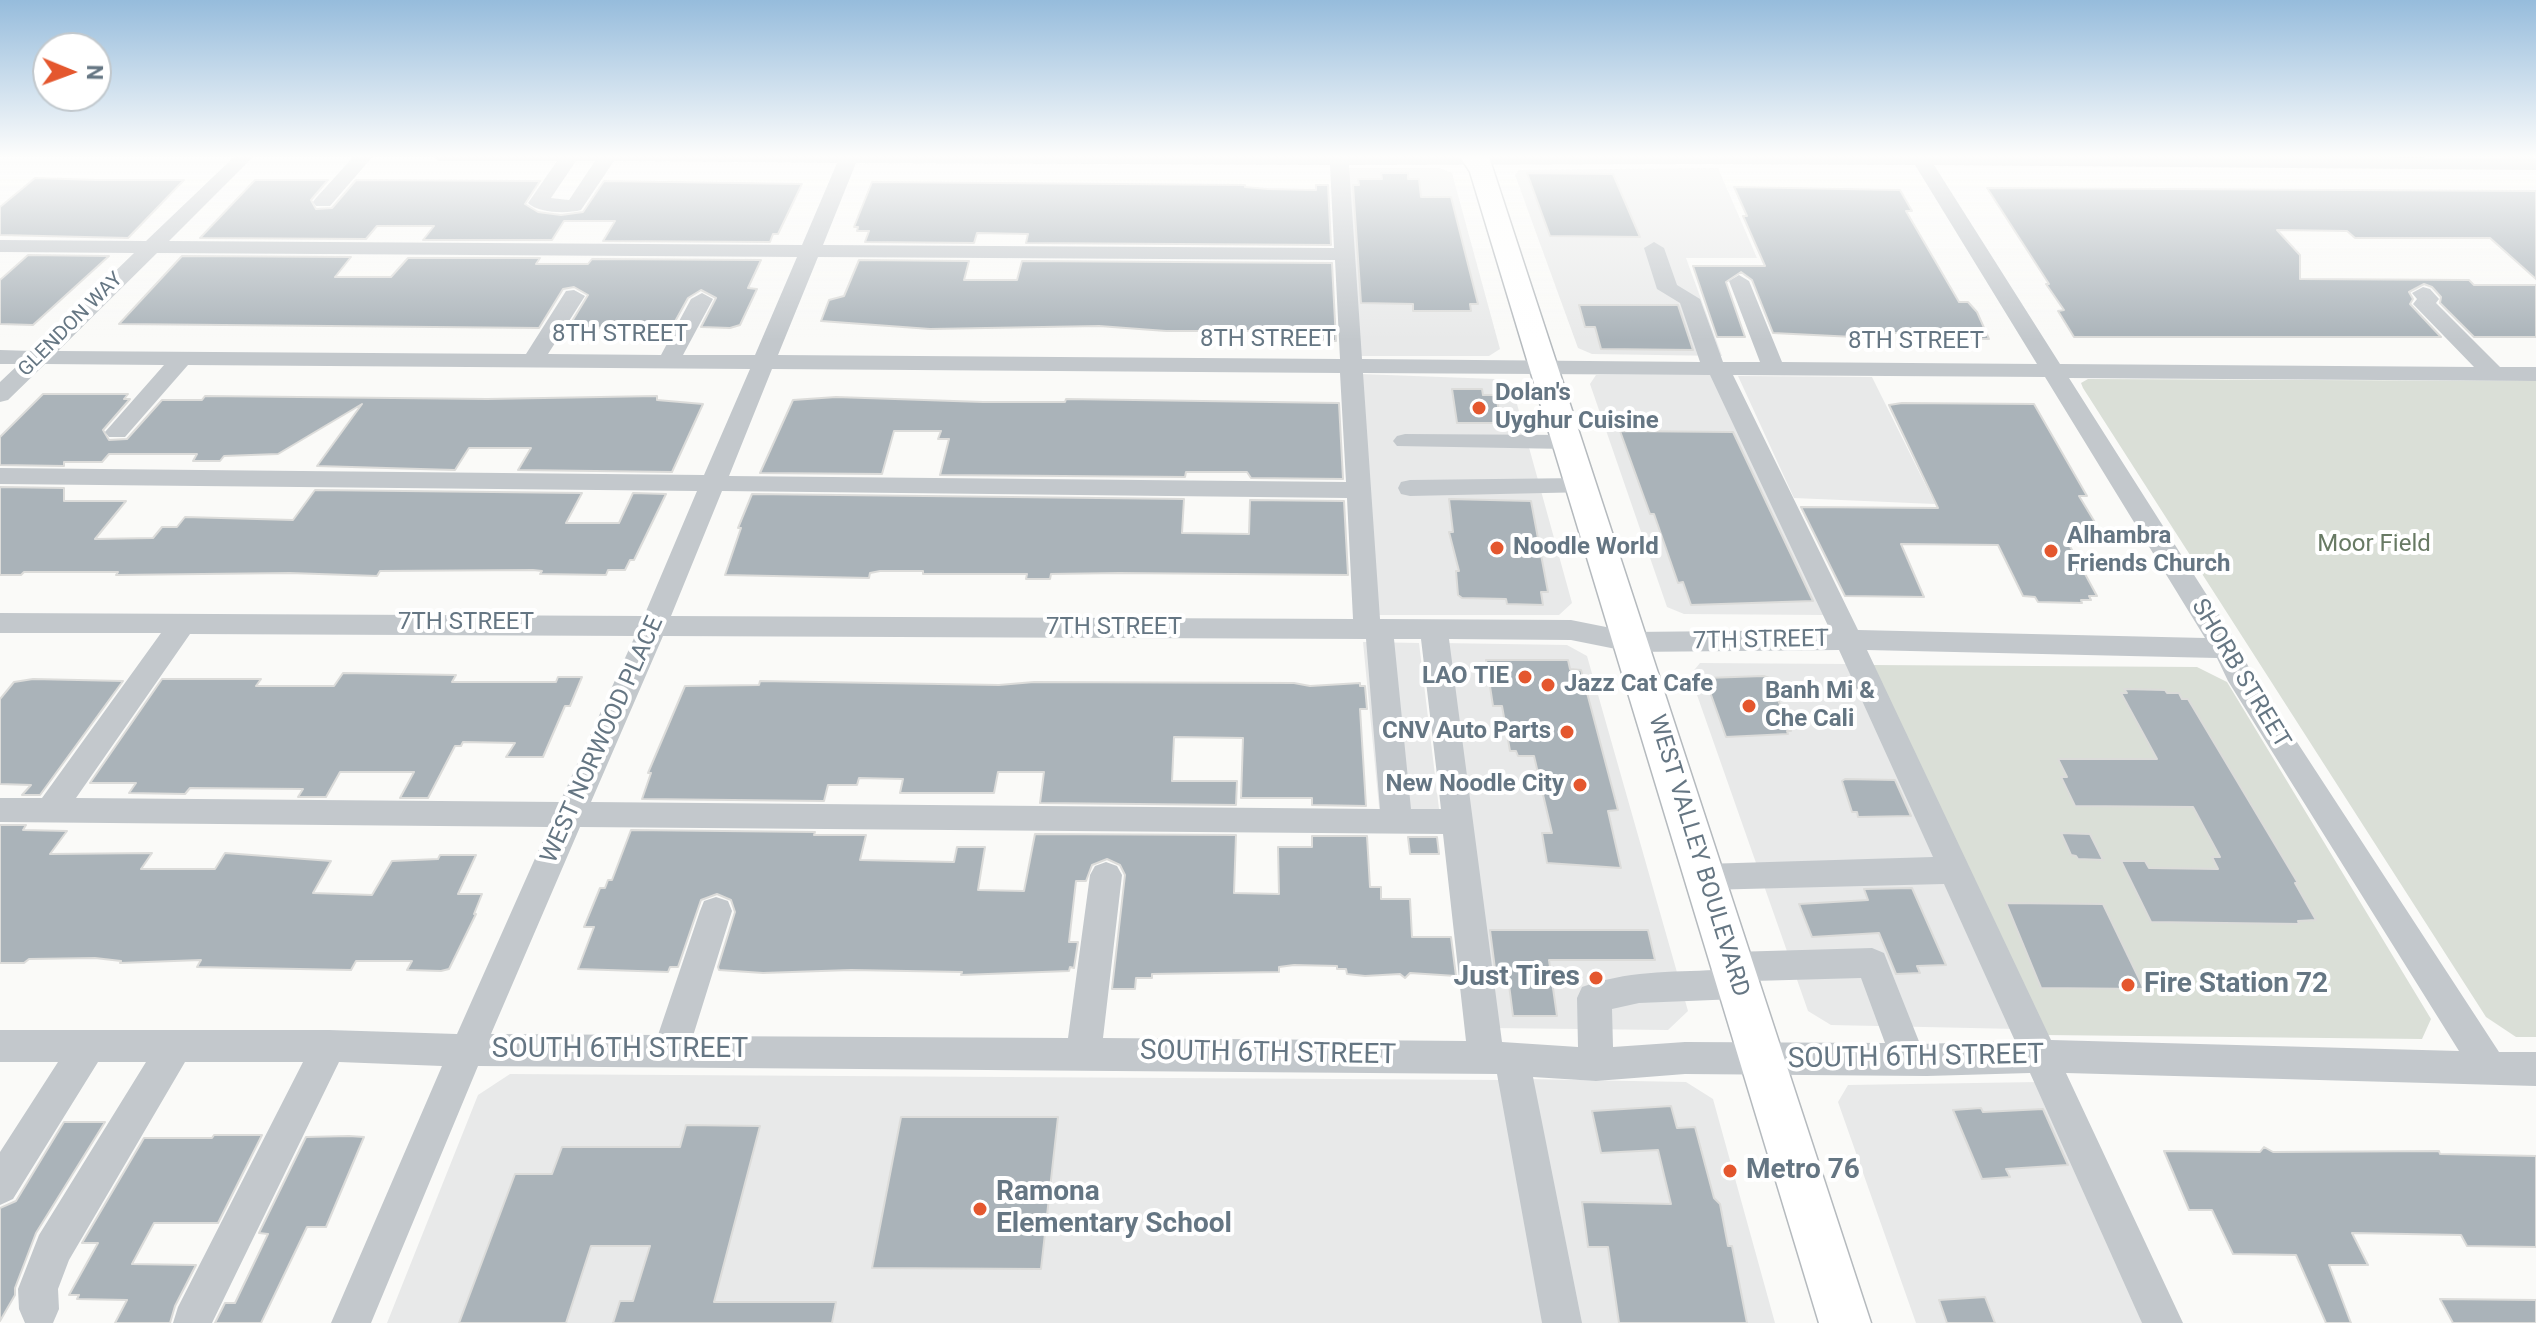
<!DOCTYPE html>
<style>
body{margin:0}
#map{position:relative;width:2536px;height:1323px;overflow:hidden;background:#fafaf8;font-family:Roboto,sans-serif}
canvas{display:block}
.north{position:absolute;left:32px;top:32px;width:80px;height:80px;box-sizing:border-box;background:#fff;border:2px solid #c1c8cd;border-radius:50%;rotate:91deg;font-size:22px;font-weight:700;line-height:32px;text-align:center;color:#657683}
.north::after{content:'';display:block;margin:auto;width:28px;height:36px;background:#e4572e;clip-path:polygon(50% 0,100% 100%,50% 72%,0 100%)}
</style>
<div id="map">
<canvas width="2536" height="1323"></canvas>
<div class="north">N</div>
</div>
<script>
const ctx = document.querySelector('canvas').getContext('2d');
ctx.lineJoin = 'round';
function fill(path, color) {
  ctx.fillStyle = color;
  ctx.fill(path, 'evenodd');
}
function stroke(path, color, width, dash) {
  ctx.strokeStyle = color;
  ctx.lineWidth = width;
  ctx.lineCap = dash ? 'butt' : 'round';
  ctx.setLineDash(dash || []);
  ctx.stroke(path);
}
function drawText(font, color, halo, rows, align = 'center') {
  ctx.font = font + ' Roboto,sans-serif';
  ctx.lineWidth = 8;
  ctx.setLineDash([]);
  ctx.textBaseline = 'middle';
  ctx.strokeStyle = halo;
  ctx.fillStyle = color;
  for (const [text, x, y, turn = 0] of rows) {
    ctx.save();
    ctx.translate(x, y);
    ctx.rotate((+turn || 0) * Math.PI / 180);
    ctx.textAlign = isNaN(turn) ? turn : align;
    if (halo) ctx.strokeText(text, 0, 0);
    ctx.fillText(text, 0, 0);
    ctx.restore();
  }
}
fill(new Path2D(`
 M1345,168H1439L1452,173L1500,349L1489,356H1356Z
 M1718,168L1757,258H1686L1722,356L1592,354L1578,348L1515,175L1519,170Z
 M1360,374L1495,379L1512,386L1572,603L1559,615H1373Z
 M1596,375H1715L1824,615L1684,614L1667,607L1590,384Z
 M1738,376L1872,377L1935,504L1794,498Z
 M1363,642L1419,643L1440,817H1380Z
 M1442,643L1567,645L1587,656L1688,1011L1668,1030L1492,1028Z
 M1700,663L1846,664L2018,1029L1831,1025L1808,1011L1690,675Z
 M510,1074L1503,1080L1548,1323H387L478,1095Z
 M1525,1079L1686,1082L1713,1099L1775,1323H1572Z
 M2039,1082L2149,1323H1916L1838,1102L1848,1085Z`), '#e8e9e9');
fill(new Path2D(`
 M2088,379L2536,381V1037H2516L2486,1017L2083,388L2081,383Z
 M1872,665L2197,667L2227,682L2431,1019L2422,1039L2044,1035Z`), '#dadfd7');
const building = new Path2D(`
 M1381,173H1408V179H1419L1421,197H1451L1478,304H1470L1471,311H1413V304L1361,303L1353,185H1359L1358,179H1382Z
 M1527,173L1613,174L1640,237L1550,236Z
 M35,178L96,180H184L128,238L0,235V207Z
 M255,180H328L311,200L316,209L332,208L356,180L540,181L525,204L538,212L561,215L583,212L604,181L802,184L778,234H773L770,242L603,241L615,221H564L552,240H423L434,226H377L366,239L200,238Z
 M872,182L1245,185V187L1268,189L1316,190V185H1328L1331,245L1026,243L1028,234L977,233L974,243L865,242L869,231H857L858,227H854Z
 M1734,187L1900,190L1912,211H1906L1959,302H1968L1977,312L1989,339L1919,338L1916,333H1885L1875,338L1773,333L1752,280L1741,272L1726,282L1745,337H1717L1693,266H1765L1743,216H1747Z
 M1987,188L2536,191V279L2490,238H2355L2347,231L2277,230L2300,255V279L2469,280L2474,285H2536V337H2474L2440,303L2441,297L2432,287L2424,284L2409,292L2413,299L2410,304L2441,337H2074L2058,311L2064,310L2046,284H2049Z
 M28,255L109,256L33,325L0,324V280Z
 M182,256L351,257L335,277H391L408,258H540L536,264H588L592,259L761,260L748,288L757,289L740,325L730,328L701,327L716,298L701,290L688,298L672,327L568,328L588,295L574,287L563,289L539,328L119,324Z
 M859,260L969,261L964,280H1017L1022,261L1332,263L1336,341H1302L1301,331H1166L1099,326L930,329L821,321L829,300L844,296Z
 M1579,305H1678L1693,350L1601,349L1595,327H1585Z
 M1452,389H1482L1483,395H1496L1501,423H1457Z
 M43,394H128L124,399H130L103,430L109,440L127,439L162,400H202L205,396L487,399L657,396V400L703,404L672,472L518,470L531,448H469L455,470L317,466L362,404L278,454L224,456L220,461H193L197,454H109L102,462H64V466L0,465V437Z
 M836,397L983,402H1065L1066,399L1339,403L1343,479L1251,478L1247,472H1186L1185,477L940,475L949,439H938L941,431H894L882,474L760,473L793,400Z
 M1902,403L2034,404L2087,496H2079L2102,534L2093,537L2095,540L2066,539L2097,596H2089L2091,600H2081L2082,603L2038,602L2035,597L2023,596L1998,545L1901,544L1924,597L1845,596L1801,507L1938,508L1889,405Z
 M1620,431L1733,432L1813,601L1691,605L1683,582L1678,583L1654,514H1650Z
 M0,487L64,488V501H126L95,539L153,538L162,527H177L185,517L293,520L315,490L582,493L566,523H619L633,493L666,494L634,560H630L625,570H608L606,575L540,574L542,571L533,570L380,571L377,576L290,573L116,575L118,572H24L21,575H0Z
 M752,494L1184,499L1182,533L1249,534L1250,500L1344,501L1348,575L1119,573L1051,574L1050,579H1026L1027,574H923V571H880L870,573L869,578L725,575L741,528H738Z
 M1449,499L1531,501L1548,592H1541L1543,605L1507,604L1506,599L1462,598L1458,595L1456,571H1459L1449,532H1453Z
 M1486,660H1568L1570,669L1581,670L1618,810L1608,811L1621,868L1547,863L1542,833H1552L1534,756H1518L1516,751H1510L1502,706H1493Z
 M343,673L456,675L452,682H556L558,677H582L570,706H565L543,757H506L515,743L463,742L461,746H455L428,798H400L414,772H340L326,797H298L303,789L190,788L185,794L129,793L136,783H90L162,679H261L256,686H334Z
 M1764,676L1769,678L1791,731H1787L1788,734L1726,737L1705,678Z
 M33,679L123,681L40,795H22L31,785L0,784V699L14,682Z
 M760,681L999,685L1034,682L1294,683L1310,686L1360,683V686H1365L1367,709H1360L1366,806L1312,805V798H1241L1243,738L1174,737L1172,781H1237L1236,805L1040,803L1044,772H998L994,793H900L903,779L859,778L857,785H828L824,801L642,799L651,773H648L685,686L759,685Z
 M2124,689L2165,690L2167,693H2179L2182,699H2188L2298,883H2295L2316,920L2298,921L2299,924L2151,922L2121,861H2145L2149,868L2218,869L2212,857H2220L2193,807L2075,806L2061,777H2067L2058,759H2157L2121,693H2127Z
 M1845,779L1895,780L1911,816L1858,817L1857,812H1852L1842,781Z
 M0,825H26L23,830L67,831L50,854L152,853L141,869H215L225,853L331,861L313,893L372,895L392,861L438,859L440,855H476L458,894H482L474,914H476L449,969L441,971L407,970L412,961H356L351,970L197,967L201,960L120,963L121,961L95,958L29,959L24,963H0Z
 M631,830L815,832L814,835H866L860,860L954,862L957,847H985L978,890L1024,891L1035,834L1236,835L1234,893L1279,894L1278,847H1312V836H1367L1370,887H1381V899H1410L1412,937H1451L1456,976L1410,973L1405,978L1400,974L1365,976L1347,974L1346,969H1337V966L1294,965L1279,967V972L1152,974V978H1136L1135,989H1112L1125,875L1120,865L1107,859L1092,865L1086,881H1076L1069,942H1078L1074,968L1070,967L1069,971L961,975L962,972L851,970L763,973L719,970L718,967L735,912L731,900L717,894L701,900L678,967H670L668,972L578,969L594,927H584L600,888H605L608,880H612Z
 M2061,833L2090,834L2103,860L2078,859L2076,856L2071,855Z
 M1408,837H1437L1439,854H1410Z
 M1912,888L1946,965L1917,966L1920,973L1896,974L1879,933L1812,937L1799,904L1868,900L1864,889Z
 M2006,903L2103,904L2144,989L2041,988Z
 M1490,930H1648L1655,960H1549L1557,1016H1513L1508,977H1496Z
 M1671,1106L1677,1128L1695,1127L1714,1198L1720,1204L1728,1246H1732L1747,1323H1619L1608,1247H1588L1582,1202L1671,1204L1658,1150L1601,1153L1592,1111Z
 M1981,1108L1983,1112L2043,1109L2068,1165L2006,1169L2010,1177L1982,1179L1953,1110Z
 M901,1117H1058L1041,1269L872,1268Z
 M64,1122H105L36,1233L15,1288V1295L0,1321V1208L16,1201Z
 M686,1125L760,1126L714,1302H836L832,1323H613L620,1301H633L650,1246H591L566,1323H459L515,1174H552L562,1147H680Z
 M214,1135H262L218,1223H154L132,1264L196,1265L175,1306L170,1323H115L127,1300L77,1299L79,1295H69L98,1243H82L144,1138H212Z
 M349,1136L364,1137L326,1227H307L261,1323H215L225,1303H235L268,1234L259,1233L306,1137Z
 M2264,1147L2273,1152L2439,1151L2440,1154L2536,1156V1247L2467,1246L2461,1235L2352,1233L2368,1265H2329L2351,1323H2326L2296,1255L2233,1254L2212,1210H2189L2164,1151L2260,1152Z
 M1985,1297L1995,1323H1947L1939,1300Z
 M2440,1299L2536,1300V1323H2453Z`);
fill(building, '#aab3b9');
stroke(building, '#dcdcda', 2);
const major = new Path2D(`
 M1459,155H1486L1490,160L1871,1323H1819L1470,172Z`);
stroke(major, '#b5babe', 3);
fill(new Path2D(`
 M236,155H255L169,241L802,245L837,163L614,161L581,210C567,214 538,213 528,203L557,161H439L430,155H2035L2536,158V170L1934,165L2060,364L2474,367L2413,304L2417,299L2412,293L2423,287L2430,289L2439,299L2436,303L2500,367H2536V381L2069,378L2236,641L2250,670L2499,1052H2536V1086L2066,1073L2183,1323H2142L2030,1073L1927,1076L1685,1074L1596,1081L1533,1077L1582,1323H1542L1497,1074L478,1066L371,1323H331L442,1066L339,1062L212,1323H173L178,1307L303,1062H185L69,1260L58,1289L59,1309L53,1323H25L19,1309L18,1289L39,1235L146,1062H98L13,1199L0,1205V1152L58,1062H0V1030H329L457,1034L549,827L0,822V798H42L161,633H0V613L644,616L697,491L0,484V468L704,475L750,369L188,365L125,437H109L105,432L164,365L45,364L8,400L0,402V382L19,364H0V350L33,351L134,253L0,252V240L146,241ZM576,161H595L569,200L551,198ZM856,163L1330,165L1334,248L823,245ZM1699,164L1915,165L2037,364L1782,362L1749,281L1739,275L1729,281L1760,362H1723L1700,299L1677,285L1664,248L1654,242L1644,248L1657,289L1680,303L1700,362L1362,359L1349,165ZM157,253L797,257L755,355H683L713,299L702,293L691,299L661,355L548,354L585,296L574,290L566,291L526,354L58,351ZM818,257L1335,260L1340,359L778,355ZM772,369L1340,373L1346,482L729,476ZM1363,373L1710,375L1830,630L1631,632L1571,620L1380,619ZM1733,375L2045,377L2205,638L1858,630ZM722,491L1347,498L1353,619L671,616ZM190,634L635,636L560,802L76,798ZM663,636L1366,639L1380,809L591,802ZM1394,639H1421L1441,809H1411ZM1449,639L1571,640L1631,652L1839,650L1933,857L1704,864L1693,868L1688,877L1693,886L1704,890L1944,884L2015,1041L1920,1044L1884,953L1872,948L1732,952L1720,957L1716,970C1671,972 1625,971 1582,987L1577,998L1578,1047L1502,1042ZM1867,650L2217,658L2228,681L2459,1051L2051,1040ZM580,827L1443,834L1466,1041L1103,1038L1122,875L1117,866L1106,862L1095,866L1090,875L1068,1038L693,1036L732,911L728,901L716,897L704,901L700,911L658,1035L491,1034ZM1861,978L1885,1043L1685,1042L1613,1047L1612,1009L1639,1003L1737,999L1749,995L1753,981Z
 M355,155H374L330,206H316L313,202L316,198Z
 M1405,434L1567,435L1575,437L1579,442L1575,447L1567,449L1397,446L1393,441L1397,436Z
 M1581,478L1590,480L1593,486L1590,492L1410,496L1401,494L1398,488L1401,482L1410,480Z`), '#c3c8cc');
fill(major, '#fff');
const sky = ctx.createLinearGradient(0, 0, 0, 340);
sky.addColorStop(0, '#96bcdc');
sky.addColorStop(0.46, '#fdfdfc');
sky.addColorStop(1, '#fdfdfc00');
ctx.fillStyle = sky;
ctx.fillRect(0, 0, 2536, 340);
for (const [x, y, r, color] of [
 [1479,408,8,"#e4572e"],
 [1497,548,8,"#e4572e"],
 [2051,551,8,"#e4572e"],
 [1525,677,8,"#e4572e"],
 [1548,685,8,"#e4572e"],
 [1749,706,8,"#e4572e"],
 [1567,732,8,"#e4572e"],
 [1580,785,8,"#e4572e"],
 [1596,978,8,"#e4572e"],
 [2128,985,8,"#e4572e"],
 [1730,1171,8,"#e4572e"],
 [980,1209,8,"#e4572e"]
]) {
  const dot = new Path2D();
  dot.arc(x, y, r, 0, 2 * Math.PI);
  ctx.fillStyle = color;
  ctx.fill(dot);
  stroke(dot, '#fff', 3);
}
drawText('20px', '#657683', '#fff', [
 ["GLENDON WAY",71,325,-45]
]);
drawText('24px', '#657683', '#fff', [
 ["8TH STREET",620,335],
 ["8TH STREET",1268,340],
 ["8TH STREET",1916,342],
 ["7TH STREET",466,623],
 ["7TH STREET",1114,628],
 ["7TH STREET",1761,641,-1],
 ["SHORB STREET",2240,674,59],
 ["WEST NORWOOD PLACE",603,740,-66],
 ["WEST VALLEY BOULEVARD",1698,856,73]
]);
drawText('bold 24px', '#657683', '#fff', [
 ["Dolan's",1495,394],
 ["Uyghur Cuisine",1495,422],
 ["Alhambra",2067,537],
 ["Friends Church",2067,565],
 ["Noodle World",1513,548],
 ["LAO TIE",1509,677,"right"],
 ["Jazz Cat Cafe",1564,685],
 ["Banh Mi &",1765,692],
 ["Che Cali",1765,720],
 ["CNV Auto Parts",1551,732,"right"],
 ["New Noodle City",1564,785,"right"]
], 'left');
drawText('24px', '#687a64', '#fff', [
 ["Moor Field",2374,545]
]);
drawText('bold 28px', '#657683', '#fff', [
 ["Just Tires",1580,978,"right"],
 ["Fire Station 72",2144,985],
 ["Metro 76",1746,1171],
 ["Ramona",996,1193],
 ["Elementary School",996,1225]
], 'left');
drawText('28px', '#657683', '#fff', [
 ["SOUTH 6TH STREET",620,1050],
 ["SOUTH 6TH STREET",1268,1054,1],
 ["SOUTH 6TH STREET",1916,1058,-1]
]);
</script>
